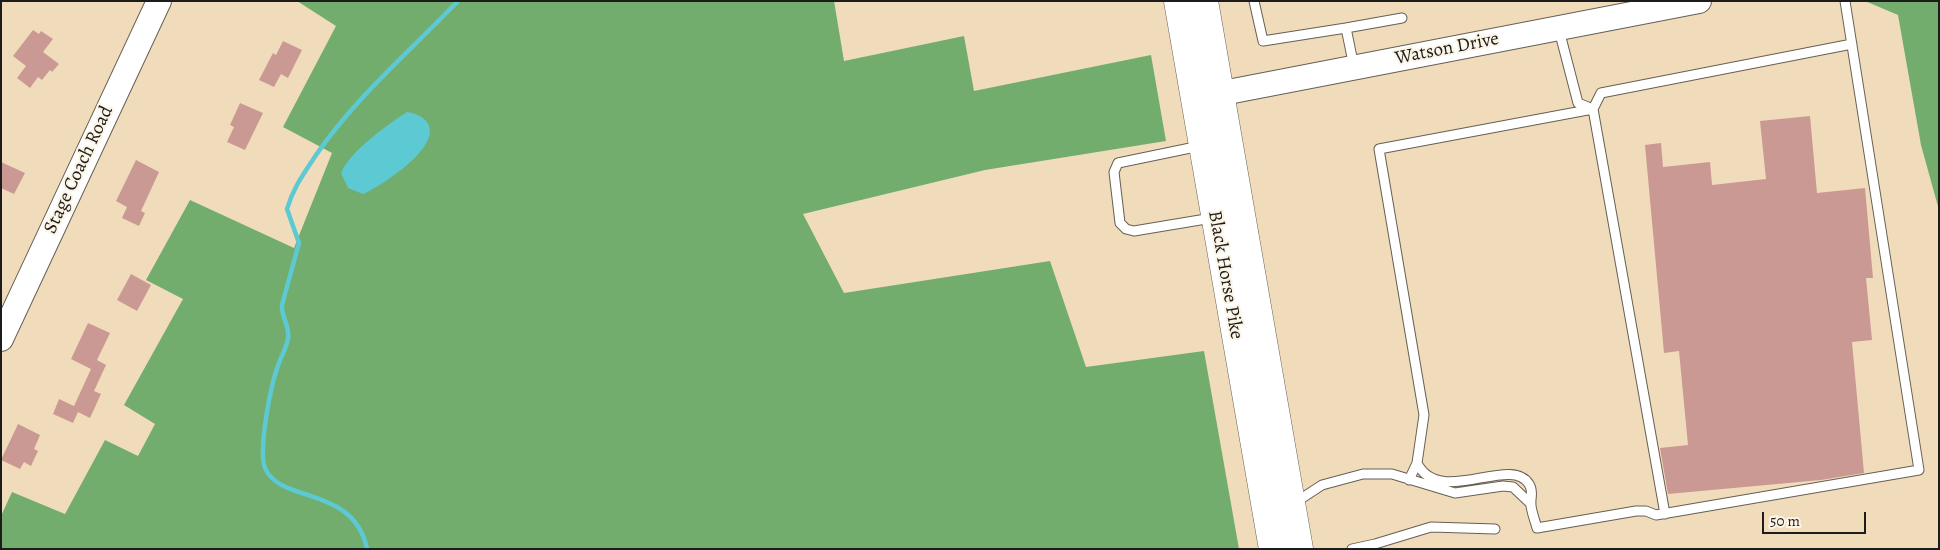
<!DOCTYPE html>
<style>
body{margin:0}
#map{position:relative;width:1940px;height:550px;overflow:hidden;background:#f0dcbb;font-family:Alegreya,serif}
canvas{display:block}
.frame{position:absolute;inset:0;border:2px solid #1c1c1c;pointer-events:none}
.scale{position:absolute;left:1762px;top:512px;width:104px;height:22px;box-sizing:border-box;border:2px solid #1c1c1c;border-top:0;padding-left:6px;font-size:15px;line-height:18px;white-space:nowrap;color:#1c1c1c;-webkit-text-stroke:4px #fcf5e5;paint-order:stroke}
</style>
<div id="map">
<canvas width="1940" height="550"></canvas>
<div class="frame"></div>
<div class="scale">50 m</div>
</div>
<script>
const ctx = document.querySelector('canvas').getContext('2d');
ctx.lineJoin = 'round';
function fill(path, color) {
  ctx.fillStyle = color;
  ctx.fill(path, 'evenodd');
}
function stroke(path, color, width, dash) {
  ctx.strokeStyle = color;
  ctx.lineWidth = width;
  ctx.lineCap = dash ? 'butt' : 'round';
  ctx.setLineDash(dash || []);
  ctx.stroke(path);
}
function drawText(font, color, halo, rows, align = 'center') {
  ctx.font = font + ' Alegreya,serif';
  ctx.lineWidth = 4;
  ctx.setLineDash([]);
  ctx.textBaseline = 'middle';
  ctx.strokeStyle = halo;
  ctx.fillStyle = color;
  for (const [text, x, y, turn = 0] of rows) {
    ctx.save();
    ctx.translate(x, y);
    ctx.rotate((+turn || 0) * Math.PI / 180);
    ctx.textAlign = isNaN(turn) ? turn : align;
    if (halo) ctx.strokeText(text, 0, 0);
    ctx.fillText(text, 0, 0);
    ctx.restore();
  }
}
fill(new Path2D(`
 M297,1H834L844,61L964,36L974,91L1151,55L1166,141L985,170L803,214L844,293L1050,261L1086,367L1204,351L1239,549H1V516L12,492L65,514L105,440L138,456L155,424L124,405L183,299L146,280L190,200L294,248L332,153L283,127L336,26Z
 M1865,1H1939V210L1921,145L1898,15Z`), '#72ad6d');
fill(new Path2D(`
 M407,112C415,113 422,116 427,122C444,146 381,186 363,194L348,188L341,173C350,151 387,125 407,112Z`), '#5cc9d3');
stroke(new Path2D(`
 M367,549C354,485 280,504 265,468C258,449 271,383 279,363C282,354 287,347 288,338C290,326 281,317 282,305L299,243L287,209C293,188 304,173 316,155C356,97 409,52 458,1`), '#5cc9d3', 4.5);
fill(new Path2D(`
 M33,30L39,34L41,31L53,39L43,52L59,64L52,72L50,70L42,80L38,77L30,88L17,78L26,66L13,56Z
 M283,41L302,50L288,78L281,74L274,87L259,80L273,53L276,55Z
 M240,103L263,113L245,150L227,142L234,127L230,125Z
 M1810,116L1817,193L1865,188L1873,278H1866L1872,340L1852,342L1864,473L1821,480L1668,494L1660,448L1688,445L1679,351L1664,353L1645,145L1661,143L1663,167L1710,162L1712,185L1766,179L1760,121Z
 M136,160L159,172L141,211L145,213L139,226L122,218L127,207L116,201Z
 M1,162L25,173L14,194L1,188Z
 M131,274L151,285L137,311L117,300Z
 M88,323L110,333L97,360L106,365L94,391L101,394L90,418L78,412L73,423L53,414L59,399L74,406L91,369L71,359Z
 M18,424L40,435L34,449L38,451L31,466L24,462L20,469L1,460Z`), '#cb9993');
const lane = new Path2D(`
 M1254,1L1263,41L1346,28
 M1559,30L1578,103L1593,109L1665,514
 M1354,67L1346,28L1402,18
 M1200,146L1118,163L1114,172L1120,223L1126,229L1134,231L1212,218
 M1417,463C1439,508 1511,454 1529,484C1534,492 1530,497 1531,506C1532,513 1535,521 1537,528L1636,511H1646L1656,515L1919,470L1845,1
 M1409,480L1417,463L1424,415L1379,149L1593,109L1601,93L1852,44
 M1296,502L1322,485L1363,474H1392L1455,493L1503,486L1513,487L1531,504
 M1352,549L1375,544L1431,527L1495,529`);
const secondary = new Path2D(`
 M1202,97L1699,1
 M1,339L159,1`);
const highway = new Path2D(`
 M1178,1L1273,549
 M1204,1L1299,549`);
stroke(lane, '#665f54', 11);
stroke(secondary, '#665f54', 26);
stroke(highway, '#665f54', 29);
stroke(lane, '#fff', 9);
stroke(secondary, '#fff', 24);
stroke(highway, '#fff', 28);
drawText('19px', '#1c1c1c', '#fcf5e5', [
 ["Watson Drive",1447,49,-11],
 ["Stage Coach Road",79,170,-65],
 ["Black Horse Pike",1225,275,80]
]);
</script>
